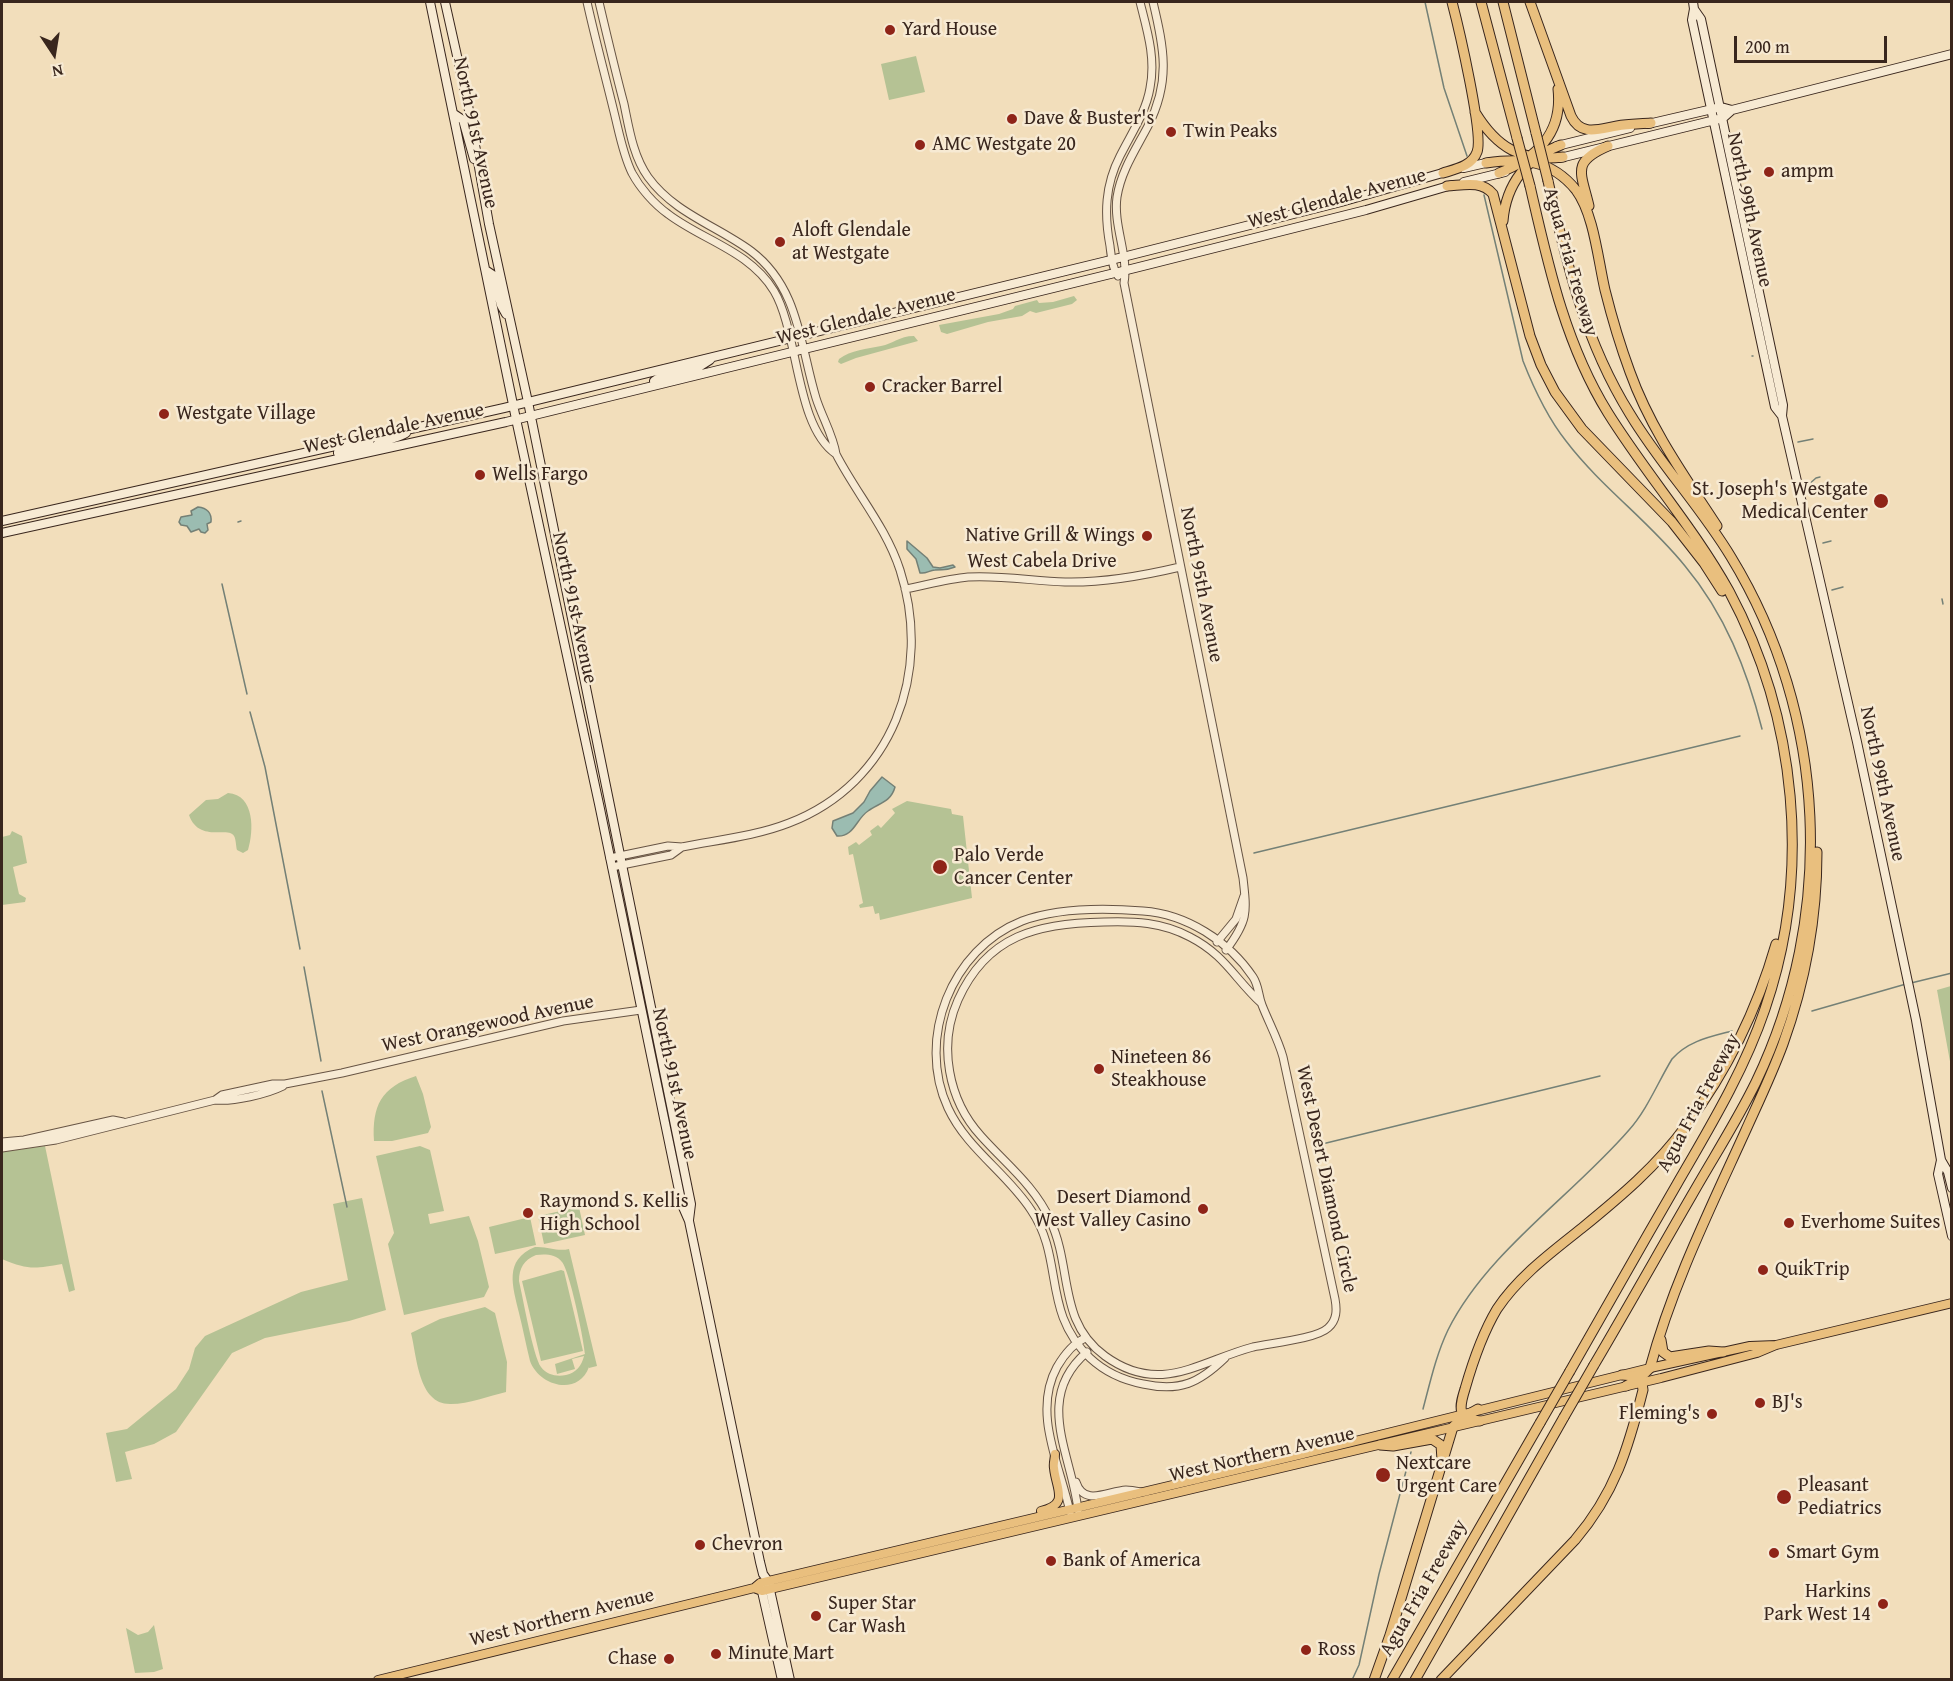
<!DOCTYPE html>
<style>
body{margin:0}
#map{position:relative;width:1953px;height:1681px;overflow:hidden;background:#f2debb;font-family:"Gentium Book Plus",serif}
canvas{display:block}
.frame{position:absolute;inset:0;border:3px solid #39261d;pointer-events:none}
.north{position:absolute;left:24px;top:24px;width:60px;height:60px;-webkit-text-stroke:4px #f7ead3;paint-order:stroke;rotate:168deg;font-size:16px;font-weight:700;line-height:24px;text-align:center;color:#39261d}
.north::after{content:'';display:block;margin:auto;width:21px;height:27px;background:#39261d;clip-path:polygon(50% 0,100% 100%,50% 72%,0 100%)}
.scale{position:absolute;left:1734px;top:36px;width:153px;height:27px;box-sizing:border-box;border:3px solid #39261d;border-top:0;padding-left:8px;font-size:18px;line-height:21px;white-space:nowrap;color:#39261d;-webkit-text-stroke:4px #f7ead3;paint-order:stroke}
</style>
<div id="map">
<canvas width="1953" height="1681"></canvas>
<div class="frame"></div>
<div class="north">N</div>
<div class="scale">200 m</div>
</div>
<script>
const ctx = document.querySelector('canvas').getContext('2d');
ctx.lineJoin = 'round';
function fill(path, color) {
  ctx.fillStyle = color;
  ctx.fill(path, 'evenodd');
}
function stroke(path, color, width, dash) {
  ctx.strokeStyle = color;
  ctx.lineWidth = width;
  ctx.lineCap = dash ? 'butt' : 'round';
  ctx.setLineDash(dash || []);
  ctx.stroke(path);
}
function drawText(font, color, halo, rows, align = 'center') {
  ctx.font = font + ' "Gentium Book Plus",serif';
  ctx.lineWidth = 5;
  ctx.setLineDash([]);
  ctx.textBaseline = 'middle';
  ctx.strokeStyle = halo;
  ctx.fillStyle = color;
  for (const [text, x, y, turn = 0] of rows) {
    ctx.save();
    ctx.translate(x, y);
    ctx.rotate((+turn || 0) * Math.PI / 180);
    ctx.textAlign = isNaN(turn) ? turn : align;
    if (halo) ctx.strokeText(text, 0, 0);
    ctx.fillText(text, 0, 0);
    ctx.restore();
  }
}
fill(new Path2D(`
 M916,56L925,92L889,100L881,64Z
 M1074,296L1077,300L1072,304L1036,313L1030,311L1022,316L988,322L947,334L941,332L939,325L999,314L1013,309L1015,306L1037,300L1039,303L1053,302Z
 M914,336L918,341L856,358L841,364L838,362L839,359C851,350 867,349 881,346C893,344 899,336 914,336Z
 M228,793C255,795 254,831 248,850L243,853L237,850C236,847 236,839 234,836C228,826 199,843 189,815L206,800L218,799Z
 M907,801L951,809L952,814L963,816L972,898L880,920L879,913L875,914L873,906L860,908L859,905L863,903L853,854L849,855L848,847L856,842L859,845L872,835L870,831L878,825L881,828L895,813L892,809Z
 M12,831L22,836L27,863L13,867L19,894L26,898L25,902L2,905V837L10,835Z
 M1951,986H1952L1951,1067L1937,990Z
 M416,1076L423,1094L431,1127L428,1133L392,1141H374C372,1106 381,1087 416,1076Z
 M45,1146L75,1290L69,1292L62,1264C34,1269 28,1270 2,1259V1152Z
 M420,1146L430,1150L444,1211L428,1214L430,1224L469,1216L478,1241L489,1287L484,1297L404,1315L388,1244L394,1233L376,1156Z
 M362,1198L386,1310L349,1321L265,1338L232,1353L176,1432L154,1444L125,1452L132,1479L116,1482L106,1433L127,1429L176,1389L189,1369L195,1348L205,1336L301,1292L348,1280L333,1204Z
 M579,1207L585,1235L544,1244L538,1216Z
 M530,1217L536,1245L495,1254L489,1227Z
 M535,1247C548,1246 557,1252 569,1249L597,1366L589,1368V1367C578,1397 539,1386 530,1361C526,1345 523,1329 519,1313C513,1287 503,1260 535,1247ZM536,1255C545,1254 556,1254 562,1262C570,1272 584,1340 585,1354L555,1364L557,1374L575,1369L572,1359L584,1356C582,1365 576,1373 566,1375C557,1377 547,1375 541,1367C533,1356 523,1298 519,1281C519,1268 524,1260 536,1255Z
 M561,1270L564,1271L583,1351L541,1361L522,1281Z
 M485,1307L495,1313L507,1362L506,1392C489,1396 469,1404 451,1404C418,1405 417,1356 411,1333L440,1319Z
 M154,1625L163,1669L154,1672L135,1673L126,1628L138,1635L148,1632Z`), '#b5c294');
const water = new Path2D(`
 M198,507C207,508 212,513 211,522L207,524L208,530L205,533L201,532L199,529L191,532L187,526L181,525L179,522L181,517L192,515L191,511Z
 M907,541L927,558L933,567L940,568L953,565L955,567C945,571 944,569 935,570C929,570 927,574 920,573L916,559L907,549Z
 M882,777L895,787C891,802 879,803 868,811C856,819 854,837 837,836L832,828L833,821L853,813L864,802L870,791Z`);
fill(water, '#9bbcb1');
stroke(water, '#748076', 1.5);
stroke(new Path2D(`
 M1425,2L1444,88L1467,156
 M1484,195L1523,361C1534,389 1547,417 1566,441C1601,487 1649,521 1685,566C1725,614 1747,670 1762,729
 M1752,356H1753
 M1798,442L1813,439
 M1807,486L1816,478L1820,477
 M238,522L241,521
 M1823,543L1831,541
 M222,584L247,694
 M1832,590L1843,587
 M1942,599L1943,604
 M250,712L265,767L300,949
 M1254,853L1740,736
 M304,967L321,1061
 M1911,983L1952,973
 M1812,1011L1906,984
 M322,1091L347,1207
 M1314,1146L1600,1076
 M1423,1409C1430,1383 1436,1355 1448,1330C1487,1252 1572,1196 1629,1130C1647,1110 1658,1082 1672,1059C1688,1041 1709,1037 1732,1031
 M1352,1680L1359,1665L1379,1574L1411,1452`), '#748076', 1.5);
const tertiary = new Path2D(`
 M587,2C595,38 605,75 614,112C619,132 623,155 632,173C640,188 654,204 668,214C702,240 750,251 774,291C799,333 795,426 836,454
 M599,2C607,36 615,70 624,104C629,128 633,156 648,177C674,213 717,226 751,251C799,287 800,345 816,398C822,417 833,435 836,454C856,493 886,527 900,570C933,672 893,783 789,823C756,836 717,840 682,847L668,846L610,858
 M1153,2C1164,48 1171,81 1148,126C1136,149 1121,171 1117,197C1113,226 1129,255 1124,283L1243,878C1247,913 1248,921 1226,950
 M1118,276C1112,268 1111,255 1110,246C1104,214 1105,185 1120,156C1131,134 1146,112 1150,88C1156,58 1147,30 1140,2
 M905,589C926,585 947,579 968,577C1001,575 1033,581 1065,582C1104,583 1142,576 1180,567
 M612,867L671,855L682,847
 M1217,942L1236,919L1244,896
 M215,1100L222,1095L273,1084H285L342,1073L563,1021L641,1010
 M2,1142L24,1140L113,1120L123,1122
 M2,1148L56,1140L215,1100C233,1102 267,1094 283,1086
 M1225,1358C1199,1383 1180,1392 1143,1384C1122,1380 1105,1372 1090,1358C1041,1311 1065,1260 1031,1210C1007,1173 967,1149 948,1108C916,1039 951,949 1022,921C1057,908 1106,908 1143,911C1186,914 1229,941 1253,977C1259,986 1258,995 1262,1005C1269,1023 1278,1039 1283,1057L1335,1299C1337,1310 1337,1320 1328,1328C1316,1339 1271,1343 1253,1347C1200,1361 1160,1396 1105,1356C1057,1321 1073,1268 1050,1220C1035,1186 1005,1163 981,1136C948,1100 938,1045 958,1000C987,935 1038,923 1104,922C1134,921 1162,922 1190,937C1225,955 1234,978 1261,1003
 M1076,1482C1084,1507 1108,1491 1126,1490C1131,1490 1136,1491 1141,1492
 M1078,1510C1072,1455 1033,1398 1087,1352
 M1070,1512C1060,1465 1032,1413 1057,1367C1064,1355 1072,1344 1085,1338`);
const secondary = new Path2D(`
 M430,2L516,419L599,804L682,1205L689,1221L760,1562L763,1574L768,1581L790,1680
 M445,2L468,105L489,224L528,402L691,1204L689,1220
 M1693,2L1694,9L1701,19L1783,405L1782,416L1857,742L1916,1020L1941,1160L1948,1172L1952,1188
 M1694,9L1692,20L1775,407L1782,416
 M454,114L463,120L474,159
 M1648,124L1721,107L1732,110
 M1557,146L1630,128
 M1560,158L1723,118L1732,110L1952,54
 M1464,168L1490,162
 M1464,182L1505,172
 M487,271L493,275L501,305L506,314
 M655,385L654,381L657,379L699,367L710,360
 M371,451C379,439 394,440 406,433
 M338,453L368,446L370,439
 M2,521L504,408L1123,257L1341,202L1446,172
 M2,533L506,422L1135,268L1366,210L1452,185
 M1941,1160L1938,1174L1952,1236
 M761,1587L782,1680`);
const primary = new Path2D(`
 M1041,1511C1070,1504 1056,1489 1054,1468C1053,1464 1055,1458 1055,1454
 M754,1588L762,1591L1661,1378L1757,1353L1776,1345L1952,1303
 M378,1680L734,1593L754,1588L760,1583L1299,1455L1650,1368L1750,1346L1776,1345`);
const motorway = new Path2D(`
 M1481,2L1517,138
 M1503,2L1536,133
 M1530,2L1571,116C1581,137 1599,129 1617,126C1628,124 1640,124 1651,123
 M1475,112C1497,148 1521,162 1563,157
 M1486,163C1521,158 1551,159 1576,190C1594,214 1598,260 1605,290C1612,318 1620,345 1630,372C1650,428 1685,477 1717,526
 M1443,173C1456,169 1472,166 1477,152C1484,135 1458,25 1452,2
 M1499,173C1537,158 1563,133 1558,89
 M1548,181C1566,262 1585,342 1630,414C1660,464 1701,507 1731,557C1828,716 1836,915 1756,1082C1737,1121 1713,1158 1692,1195C1659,1252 1627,1309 1594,1365
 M1447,186C1464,185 1481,180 1493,194L1530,336L1541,365L1555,392L1582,429L1672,522L1704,563L1722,591
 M1530,186C1548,264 1565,344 1608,413C1646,474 1694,528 1729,591C1797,718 1812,872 1765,1009C1744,1071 1710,1127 1677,1184C1641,1246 1606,1308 1570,1371
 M1589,206C1581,172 1571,162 1608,146
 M1503,221C1506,184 1527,157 1561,145
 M1661,1340L1663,1352L1670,1357L1709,1351L1723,1352
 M1626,1386L1639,1379L1650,1368C1672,1286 1710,1209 1745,1132C1758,1103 1772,1074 1783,1044C1805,983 1817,917 1817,852
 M1480,1421C1457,1418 1459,1408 1465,1389C1473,1361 1482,1334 1497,1309C1519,1276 1552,1252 1582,1228C1620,1197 1657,1166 1686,1126C1727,1071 1757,1010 1776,944
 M1380,1445L1393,1446L1432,1439L1441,1445L1442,1460
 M1374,1680L1390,1635L1453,1427L1462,1418L1478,1409
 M1392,1680L1540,1423
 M1415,1680L1564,1417
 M1441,1680L1575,1540C1615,1493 1628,1449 1643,1390L1642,1383L1635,1376L1622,1375`);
stroke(tertiary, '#675444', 9);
stroke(secondary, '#39261d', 10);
stroke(primary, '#39261d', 10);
stroke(motorway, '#39261d', 11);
stroke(tertiary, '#f7ead3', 7);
stroke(secondary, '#f7ead3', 8);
stroke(primary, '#e9bf7e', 8);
stroke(motorway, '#e9bf7e', 9);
const motorwayBridge = new Path2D(`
 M1536,133L1548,181
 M1517,138L1530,186
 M1564,1417L1594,1365
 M1540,1423L1570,1371`);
stroke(motorwayBridge, '#39261d', 11, []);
stroke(motorwayBridge, '#e9bf7e', 9);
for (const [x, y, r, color] of [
 [890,30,6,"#8f2418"],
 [1012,119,6,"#8f2418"],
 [1171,132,6,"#8f2418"],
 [920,145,6,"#8f2418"],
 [1769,172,6,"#8f2418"],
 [780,242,6,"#8f2418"],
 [870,387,6,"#8f2418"],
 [164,414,6,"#8f2418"],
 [480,475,6,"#8f2418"],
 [1881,501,8,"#8f2418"],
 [1147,536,6,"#8f2418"],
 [940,867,8,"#8f2418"],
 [1099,1069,6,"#8f2418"],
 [1203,1209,6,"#8f2418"],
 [528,1213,6,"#8f2418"],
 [1789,1223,6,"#8f2418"],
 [1763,1270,6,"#8f2418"],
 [1760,1403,6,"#8f2418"],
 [1712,1414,6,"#8f2418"],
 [1383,1475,8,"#8f2418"],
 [1784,1497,8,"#8f2418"],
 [700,1545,6,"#8f2418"],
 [1774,1553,6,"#8f2418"],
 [1051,1561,6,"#8f2418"],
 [1883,1604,6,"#8f2418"],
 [816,1616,6,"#8f2418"],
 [1306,1650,6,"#8f2418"],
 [716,1654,6,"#8f2418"],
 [669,1659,6,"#8f2418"]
]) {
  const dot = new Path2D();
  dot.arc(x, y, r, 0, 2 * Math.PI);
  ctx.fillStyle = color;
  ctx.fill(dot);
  stroke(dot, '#f7ead3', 2);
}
drawText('20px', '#39261d', '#f7ead3', [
 ["Yard House",902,30],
 ["Dave & Buster's",1024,119],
 ["Twin Peaks",1183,132],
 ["AMC Westgate 20",932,145],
 ["ampm",1781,172],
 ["Aloft Glendale",792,231],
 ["at Westgate",792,254],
 ["Cracker Barrel",882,387],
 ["Westgate Village",176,414],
 ["Wells Fargo",492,475],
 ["St. Joseph's Westgate",1868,490,"right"],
 ["Medical Center",1868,513,"right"],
 ["Native Grill & Wings",1135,536,"right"],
 ["Palo Verde",954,856],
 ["Cancer Center",954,879],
 ["Nineteen 86",1111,1058],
 ["Steakhouse",1111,1081],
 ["Desert Diamond",1191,1198,"right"],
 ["West Valley Casino",1191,1221,"right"],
 ["Raymond S. Kellis",540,1202],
 ["High School",540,1225],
 ["Everhome Suites",1801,1223],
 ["QuikTrip",1775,1270],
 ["BJ's",1772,1403],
 ["Fleming's",1700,1414,"right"],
 ["Nextcare",1396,1464],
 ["Urgent Care",1396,1487],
 ["Pleasant",1798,1486],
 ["Pediatrics",1798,1509],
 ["Chevron",712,1545],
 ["Smart Gym",1786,1553],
 ["Bank of America",1063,1561],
 ["Harkins",1871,1592,"right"],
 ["Park West 14",1871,1615,"right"],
 ["Super Star",828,1604],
 ["Car Wash",828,1627],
 ["Ross",1318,1650],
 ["Minute Mart",728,1654],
 ["Chase",657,1659,"right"]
], 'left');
drawText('20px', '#39261d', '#f7ead3', [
 ["North 91st Avenue",475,133,78],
 ["West Glendale Avenue",1337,199,-15],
 ["North 99th Avenue",1749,210,78],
 ["Agua Fria Freeway",1570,262,74],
 ["West Glendale Avenue",866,317,-14],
 ["West Glendale Avenue",394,429,-12],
 ["West Cabela Drive",1042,562],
 ["North 95th Avenue",1201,585,79],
 ["North 91st Avenue",574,608,78],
 ["North 99th Avenue",1882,784,78],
 ["West Orangewood Avenue",488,1024,-12],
 ["North 91st Avenue",674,1084,78],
 ["Agua Fria Freeway",1699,1103,-62],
 ["West Desert Diamond Circle",1326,1179,78],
 ["West Northern Avenue",1262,1455,-13],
 ["Agua Fria Freeway",1424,1588,-60],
 ["West Northern Avenue",562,1618,-14]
]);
</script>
